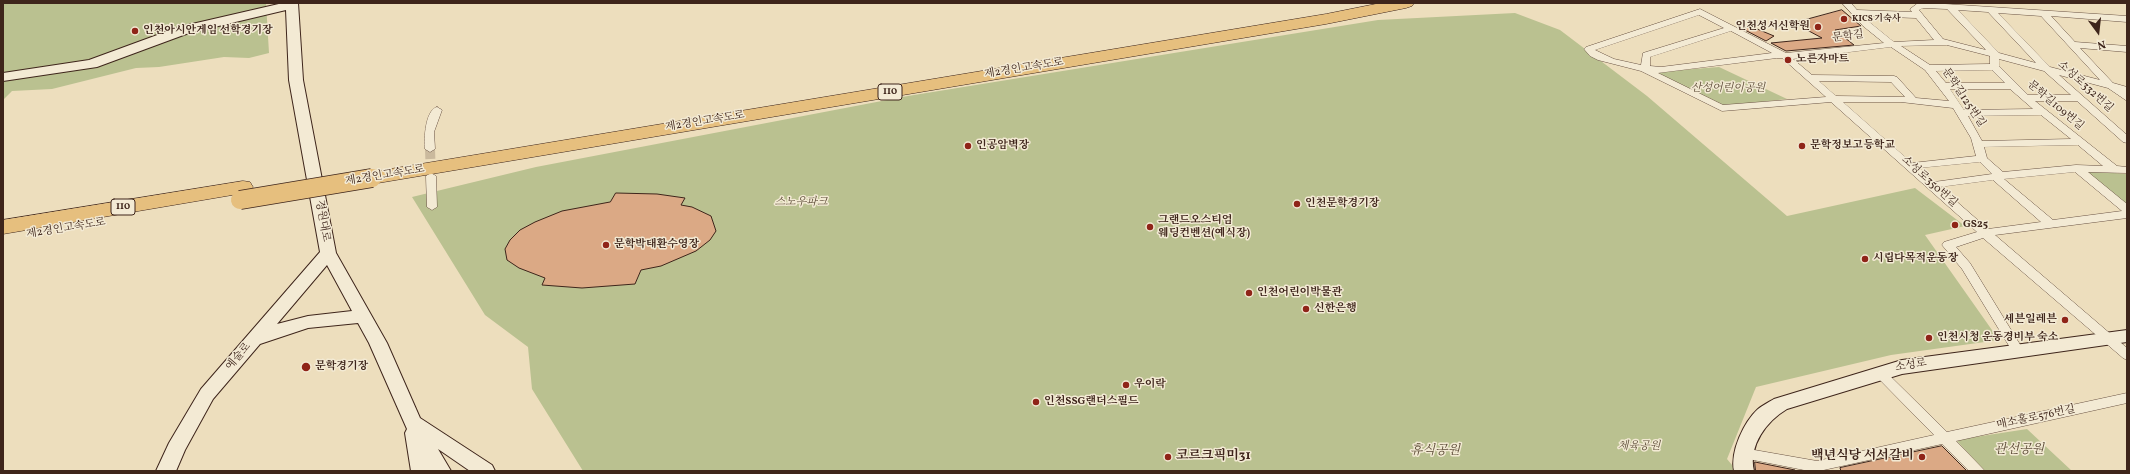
<!DOCTYPE html>
<meta charset="utf-8">
<style>
body{margin:0}
#map{position:relative;width:2130px;height:474px;overflow:hidden;background:#eddebd;font-family:Vollkorn,serif}
canvas{display:block}
.frame{position:absolute;inset:0;border:4px solid #3e251b;pointer-events:none}
.north{position:absolute;left:2078px;top:12px;width:40px;height:40px;-webkit-text-stroke:3px #f3ead4;paint-order:stroke;rotate:165deg;font-size:11px;font-weight:700;line-height:16px;text-align:center;color:#3e251b}
.north::after{content:'';display:block;margin:auto;width:14px;height:18px;background:#3e251b;clip-path:polygon(50% 0,100% 100%,50% 72%,0 100%)}
</style>
<div id="map">
<canvas width="2130" height="474"></canvas>
<div class="frame"></div>
<div class="north">N</div>
</div>
<script>
const ctx = document.querySelector('canvas').getContext('2d');
ctx.lineJoin = 'round';
function fill(path, color) {
  ctx.fillStyle = color;
  ctx.fill(path, 'evenodd');
}
function stroke(path, color, width, dash) {
  ctx.strokeStyle = color;
  ctx.lineWidth = width;
  ctx.lineCap = dash ? 'butt' : 'round';
  ctx.setLineDash(dash || []);
  ctx.stroke(path);
}
function drawText(font, color, halo, rows, align = 'center') {
  ctx.font = font + ' Vollkorn,"Noto Serif KR",serif';
  ctx.lineWidth = 3;
  ctx.setLineDash([]);
  ctx.textBaseline = 'middle';
  ctx.strokeStyle = halo;
  ctx.fillStyle = color;
  for (const [text, x, y, turn = 0] of rows) {
    ctx.save();
    ctx.translate(x, y);
    ctx.rotate((+turn || 0) * Math.PI / 180);
    ctx.textAlign = isNaN(turn) ? turn : align;
    if (halo) ctx.strokeText(text, 0, 0);
    ctx.fillText(text, 0, 0);
    ctx.restore();
  }
}
fill(new Path2D(`
 M3,3H266L269,53L249,58L224,57L159,67L136,68L52,89L12,91L3,100Z
 M1515,13L1560,30L1647,96L1787,216L1915,188L1965,226L1925,235L1999,340L1891,355L1756,387L1727,459L1737,471H583L532,389L528,347L485,315L412,197L536,167L908,96L1378,20Z
 M1719,67L1787,99L1725,106L1655,72Z
 M2086,171L2127,174V205Z
 M2027,429L2072,471H1985L1956,440Z`), '#bac190');
const building = new Path2D(`
 M1842,10L1861,26L1835,30L1854,45L1786,51L1771,43L1822,38L1794,23Z
 M1750,26L1774,36L1766,41L1743,29Z
 M616,193L657,194L685,198L681,205L692,207L711,216L716,231L710,240L696,251L661,266L641,270L635,284L582,288L542,285L545,278L519,268L507,260L505,249L510,240L520,230L535,222L562,211L610,202Z
 M1942,446L1967,471H1841L1840,468Z
 M1755,462L1795,470V471H1756Z`);
fill(building, '#dba985');
stroke(building, '#3e251b', 1);
stroke(new Path2D(`
 M430,149L431,176`), '#cab99d', 10, [10, 5]);
const street = new Path2D(`
 M1842,3H1851L1857,10L1912,12L1910,9L1918,3H1930L2127,16V22L2051,16L2075,42L2127,46V52L2080,48L2113,83L2127,87V101L2108,88L2059,75L2127,135V143L2123,142L2077,101H2035L2117,166L2127,167V173L2088,172L2127,204V218L1995,235L2127,348V360L2123,358L1983,238L1956,247L1970,263L2024,351L2022,354H2014L1962,269L1942,245L1944,242L1977,232L1831,102L1722,111L1641,71L1598,60L1590,56L1584,49L1586,47L1700,9L1786,53L1884,43L1863,26ZM1923,8L1947,9L1986,50L1943,39L1919,10ZM1958,10L1988,12L2036,63L1999,53ZM1998,13L2041,16L2100,80L2050,67ZM1699,15L1724,28L1643,53L1641,65L1614,59L1595,50ZM1862,16L1916,18L1934,40L1894,42ZM1731,31L1772,53L1661,67L1650,66V57ZM1947,45L1990,56V64L1930,65L1901,46ZM1891,47L1925,70L1949,101L1916,98L1897,77L1894,76L1812,75L1793,59ZM1777,58H1782L1826,97L1723,105L1658,73ZM1999,59L2044,71L2071,95H2028L1999,66ZM1992,70L2005,83H1946L1936,71ZM1819,81L1891,82L1905,97L1836,96ZM1950,89H2010L2033,109L1964,110ZM1843,102H1901L1953,108L1971,138L1976,156L1912,163ZM2041,115L2071,139L1982,141L1968,116ZM2078,145L2103,166L2076,165L2003,172L1987,158L1984,147ZM1980,162L1992,174L1934,182L1919,168ZM2075,172L2122,211L2053,220L2004,179ZM1993,180L2041,222L1988,229L1940,187Z
 M437,107L442,110L434,132L435,149L430,152L425,149C424,139 425,110 437,107Z
 M431,173L436,176L437,207L432,210L427,207L426,176Z
 M1880,368L1884,370L1947,432L2127,393V403L1956,441L1985,471H1969L1942,444L1819,471L1804,470L1738,457L1736,453L1738,449L1743,448L1817,461L1934,435L1876,376L1874,373L1876,370Z`);
const secondary = new Path2D(`
 M283,3H298L303,80L336,253L387,343L420,418L492,465L495,471H470L438,449L451,471H411L405,433L407,429L369,343L358,323L308,328L260,344L213,399L185,450L176,471H156L169,443L201,389L320,252L289,80L286,10L189,33L97,67L3,81V73L89,60L179,27ZM327,265L352,311L308,316L277,324Z
 M2127,330V342L1902,374L1787,409C1767,421 1748,445 1754,471H1734C1730,451 1744,422 1758,409C1763,405 1769,402 1774,399L1902,360Z`);
const highway = new Path2D(`
 M1381,3H1414L1412,6L1406,8L1326,24L372,184L365,182L362,178L365,174L372,172L1326,14Z
 M243,181L250,182L253,187L250,192L3,234V220Z`);
stroke(street, '#6a5344', 1);
stroke(secondary, '#3e251b', 2);
stroke(highway, '#3e251b', 1);
fill(street, '#f3ead4');
fill(secondary, '#f3ead4');
fill(highway, '#e6bf7e');
const highwayBridge = new Path2D(`
 M240,200L372,178`);
stroke(highwayBridge, '#3e251b', 20, []);
stroke(highwayBridge, '#e6bf7e', 18);
for (const [x, y, r, color] of [
 [1844,19,4,"#8f2418"],
 [1818,27,4,"#8f2418"],
 [135,31,4,"#8f2418"],
 [1788,60,4,"#8f2418"],
 [968,146,4,"#8f2418"],
 [1802,146,4,"#8f2418"],
 [1297,204,4,"#8f2418"],
 [1955,225,4,"#8f2418"],
 [1150,227,4,"#8f2418"],
 [606,245,4,"#8f2418"],
 [1865,259,4,"#8f2418"],
 [1249,293,4,"#8f2418"],
 [1306,309,4,"#8f2418"],
 [2065,320,4,"#8f2418"],
 [1929,338,4,"#8f2418"],
 [306,367,5,"#8f2418"],
 [1126,385,4,"#8f2418"],
 [1036,402,4,"#8f2418"],
 [1168,457,4,"#8f2418"],
 [1922,457,4,"#8f2418"]
]) {
  const dot = new Path2D();
  dot.arc(x, y, r, 0, 2 * Math.PI);
  ctx.fillStyle = color;
  ctx.fill(dot);
  stroke(dot, '#f3ead4', 1.5);
}
drawText('bold 9px', '#3e251b', '#f3ead4', [
 ["KICS 기숙사",1852,19]
], 'left');
for (const [x, y, w] of [
 [890,92,24],
 [123,207,24]
]) {
  const box = new Path2D();
  box.roundRect(x - w / 2, y - 8, w, 16, 3);
  ctx.fillStyle = '#f3ead4';
  ctx.fill(box);
  stroke(box, '#3e251b', 1);
}
drawText('bold 10px', '#3e251b', null, [
 ["110",890,92],
 ["110",123,207]
]);
drawText('bold 11px', '#3e251b', '#f3ead4', [
 ["인천성서신학원",1810,27,"right"],
 ["인천아시안게임 선학경기장",143,31],
 ["노른자마트",1796,60],
 ["인공암벽장",976,146],
 ["문학정보고등학교",1810,146],
 ["인천문학경기장",1305,204],
 ["그랜드오스티엄",1158,221],
 ["웨딩컨벤션(예식장)",1158,234],
 ["GS25",1963,225],
 ["문학박태환수영장",614,245],
 ["시립다목적운동장",1873,259],
 ["인천어린이박물관",1257,293],
 ["신한은행",1314,309],
 ["세븐일레븐",2057,320,"right"],
 ["인천시청 운동경비부 숙소",1937,338],
 ["문학경기장",315,367],
 ["우이락",1134,385],
 ["인천SSG랜더스필드",1044,402]
], 'left');
drawText('11px', '#3e251b', '#f3ead4', [
 ["문학길",1848,37,-7],
 ["제2경인고속도로",1024,69,-9],
 ["소성로332번길",2085,87,42],
 ["문학길125번길",1963,98,56],
 ["문학길109번길",2055,106,40],
 ["제2경인고속도로",705,122,-9],
 ["제2경인고속도로",385,176,-9],
 ["소성로350번길",1929,182,42],
 ["경원대로",322,221,80],
 ["제2경인고속도로",66,229,-9],
 ["예술로",239,357,-50],
 ["소성로",1911,366,-10],
 ["매소홀로576번길",2036,418,-12]
]);
drawText('italic 11px', '#5d4c38', '#f3ead4', [
 ["산성어린이공원",1728,89],
 ["스노우파크",801,203],
 ["체육공원",1639,447]
]);
drawText('italic 13px', '#5d4c38', '#f3ead4', [
 ["관선공원",2019,451],
 ["휴식공원",1435,452]
]);
drawText('bold 13px', '#3e251b', '#f3ead4', [
 ["코르크픽미31",1176,457],
 ["백년식당 서서갈비",1914,457,"right"]
], 'left');
</script>
